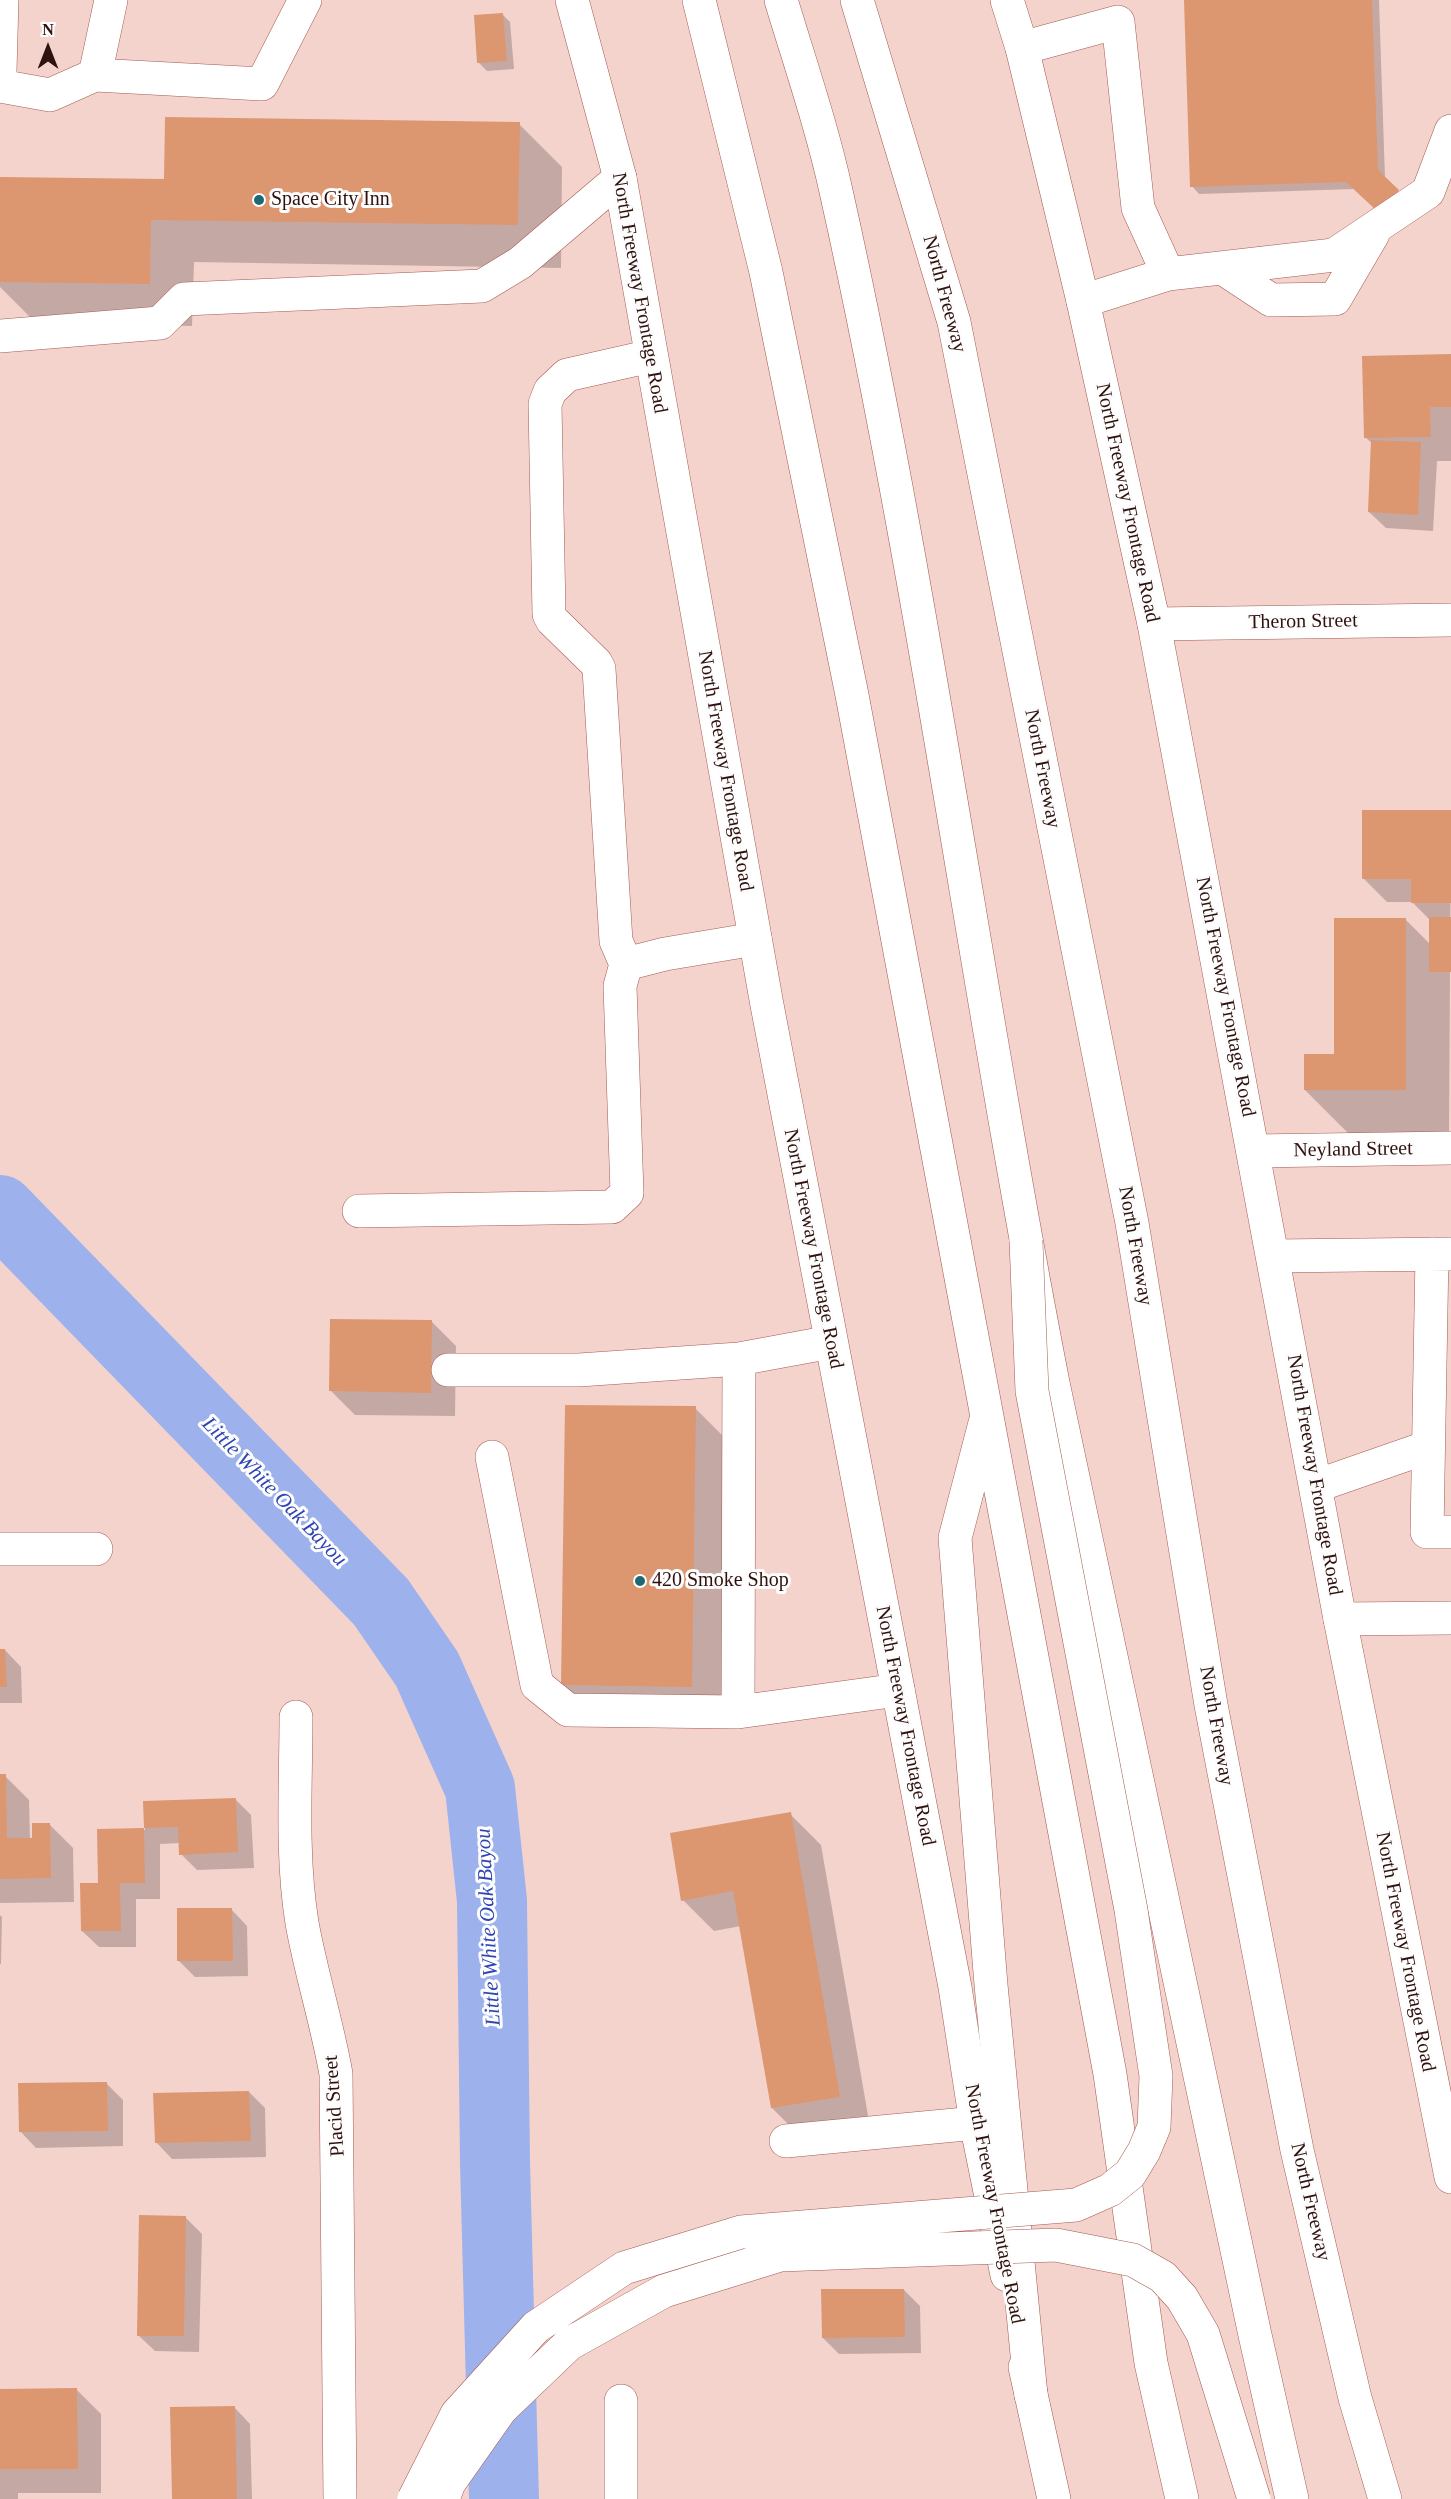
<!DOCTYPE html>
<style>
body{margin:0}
#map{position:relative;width:1451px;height:2499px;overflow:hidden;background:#f5d3cd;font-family:"Times New Roman",serif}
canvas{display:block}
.north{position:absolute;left:18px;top:18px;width:60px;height:60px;-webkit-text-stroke:4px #fdfdfd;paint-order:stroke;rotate:0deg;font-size:16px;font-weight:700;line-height:24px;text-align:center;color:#2f110d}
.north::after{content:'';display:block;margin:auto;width:21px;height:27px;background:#2f110d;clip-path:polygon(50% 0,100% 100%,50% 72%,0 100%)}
</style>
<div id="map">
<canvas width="1451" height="2499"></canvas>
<div class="north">N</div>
</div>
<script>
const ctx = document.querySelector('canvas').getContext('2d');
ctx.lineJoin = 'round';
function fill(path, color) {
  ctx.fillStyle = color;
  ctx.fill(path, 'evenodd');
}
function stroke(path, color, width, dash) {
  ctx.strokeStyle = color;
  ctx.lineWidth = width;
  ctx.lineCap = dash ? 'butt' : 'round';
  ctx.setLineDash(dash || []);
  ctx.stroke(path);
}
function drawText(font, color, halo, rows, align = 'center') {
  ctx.font = font + ' "Times New Roman",serif';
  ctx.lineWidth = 6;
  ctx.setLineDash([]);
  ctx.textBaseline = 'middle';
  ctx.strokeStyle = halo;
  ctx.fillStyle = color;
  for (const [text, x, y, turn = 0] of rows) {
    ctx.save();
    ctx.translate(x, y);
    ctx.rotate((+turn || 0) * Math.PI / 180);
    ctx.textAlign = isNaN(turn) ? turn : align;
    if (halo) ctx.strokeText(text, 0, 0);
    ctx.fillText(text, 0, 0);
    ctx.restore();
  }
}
fill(new Path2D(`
 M1186,0H1379L1385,178L1406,199L1355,189L1199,194L1192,186Z
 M502,14L510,22L514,69L487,71L479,63Z
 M519,124L562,167L561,268L194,262L192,326L37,324L0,287V178L165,181Z
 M1451,355V461H1437L1433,531L1386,528L1369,512L1373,444L1366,438Z
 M1451,811L1449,1133H1348L1305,1090L1336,1055L1406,920L1431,945V921L1412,902H1387L1363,878Z
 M432,1322L456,1346L455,1416L355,1415L331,1391Z
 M695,1408L726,1439L722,1718L594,1716L562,1684Z
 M5,1650L21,1667L22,1703H0V1651Z
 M0,1776H5L29,1800L30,1839L49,1824L73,1848L74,1902L0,1903Z
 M235,1799L251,1815L254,1868L197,1870L181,1854L180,1843L160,1844V1899H136V1947H99L82,1931L99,1884V1831L145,1830L144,1802Z
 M790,1814L821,1845L870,2127L803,2139L772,2108L741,1926L714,1931L683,1900Z
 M231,1909L247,1926L248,1976L195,1977L179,1961Z
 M0,1915L2,1917L1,1964H0Z
 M107,2084L123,2100V2146L36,2148L20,2131Z
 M249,2092L265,2108L266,2157L172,2159L156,2142Z
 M185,2217L202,2234L199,2352L155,2351L138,2335Z
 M904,2290L920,2306L921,2353L839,2354L823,2338Z
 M0,2390H77L101,2414V2493H18V2499H0Z
 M234,2407L250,2424L252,2499H174Z`), '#0003');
stroke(new Path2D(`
 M0,1210L381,1602L427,1669L480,1788L492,1901L495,2163L504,2499`), '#9db2ed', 70);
fill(new Path2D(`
 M1184,0H1372L1378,170L1399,190L1378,212L1346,182L1190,187Z
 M503,13L507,61L477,63L474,15Z
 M165,117L520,122L518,225L151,220L150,284L0,282V177L164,179Z
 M1451,354V407H1430L1431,437L1364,438L1362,356Z
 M1371,440L1421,442L1418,515L1368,512Z
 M1362,810H1451V903H1411V879H1362Z
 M1429,917H1451V972H1429Z
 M1334,918H1406V1090H1304V1054H1334Z
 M330,1319L432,1320L431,1393L329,1391Z
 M565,1405L696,1406L692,1687L561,1685Z
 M0,1649H5L7,1687H0Z
 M0,1774H6L7,1838H32V1823H50L51,1878L0,1879Z
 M236,1798L238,1852L179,1855L178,1827L144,1828L143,1801Z
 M791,1812L840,2097L771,2108L733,1891L681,1901L670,1833Z
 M144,1828L145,1883H120L121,1931H81L80,1883H98L97,1829Z
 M177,1908H232L233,1961H177Z
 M107,2082L108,2131L19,2132L18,2083Z
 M249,2091L251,2141L155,2143L153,2093Z
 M139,2215L186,2216L184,2336H137Z
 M821,2289H904L905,2337L822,2338Z
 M77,2388L78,2469H0V2389Z
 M235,2406L237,2499H172L170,2407Z`), '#dc9670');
const minor = new Path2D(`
 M1022,48L1118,22L1138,208L1168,274
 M0,72L2,0
 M95,75L111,0
 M0,86L50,95L95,75L262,84L305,0
 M1224,269L1271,300L1335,299L1373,234
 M1083,301L1168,274L1334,255L1428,192L1451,131
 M0,336L160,323L184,299L482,286L520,263L620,178
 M1154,624L1451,620
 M626,964L616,941L599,669L596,663L552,620L549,614L545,404L550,391L567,375L651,356
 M626,964L665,954L755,939
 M1254,1151L1451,1148
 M359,1211L612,1207L627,1193L620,986L626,964
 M1432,1254L1427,1532H1451
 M1274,1256L1451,1254
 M739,1359L738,1712L898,1690
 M448,1370H579L739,1359L831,1342
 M492,1457L537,1685L568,1710L738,1712
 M1316,1486L1428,1447
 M0,1549H96
 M1340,1619L1451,1618
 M296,1717C296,1785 291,1855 302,1923C311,1973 327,2023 336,2074L340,2499
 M786,2141L976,2123
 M621,2401V2499`);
const major = new Path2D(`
 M572,0L620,178L767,1005L955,1987L976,2123L1007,2275
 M1007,0L1022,48L1083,301L1154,624L1340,1619L1451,2177
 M1025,2367L1054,2499`);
const highway = new Path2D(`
 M699,0L766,272L852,695L1110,2074L1151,2363L1182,2499
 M781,0C800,63 822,127 836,191C924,585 976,987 1053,1383L1255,2335L1292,2499
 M857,0L954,322L1132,1223L1211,1705L1297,2150L1355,2398L1385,2499
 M985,1423L955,1538L991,1985L1031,2395`);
stroke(minor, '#a45a4f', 34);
stroke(major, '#a45a4f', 34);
stroke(highway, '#a45a4f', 34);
stroke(minor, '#fff', 33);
stroke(major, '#fff', 33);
stroke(highway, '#fff', 33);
const highwayBridge = new Path2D(`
 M414,2499L457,2414L536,2327L624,2268L741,2232L1076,2205L1110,2190L1130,2174L1144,2151L1154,2127L1156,2076L1131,1910L1032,1391L1026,1241
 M443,2499L449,2483L501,2409L569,2344L664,2291L780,2255L1056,2245L1133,2260L1163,2277L1182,2298L1203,2334L1254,2499`);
stroke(highwayBridge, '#a45a4f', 34, []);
stroke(highwayBridge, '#fff', 33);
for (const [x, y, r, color] of [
 [259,200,6,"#1e6873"],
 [640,1581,6,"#1e6873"]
]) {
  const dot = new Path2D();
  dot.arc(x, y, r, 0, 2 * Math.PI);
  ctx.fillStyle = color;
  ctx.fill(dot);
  stroke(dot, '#fdfdfd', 2);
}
drawText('20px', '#2f110d', '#fdfdfd', [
 ["Space City Inn",271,200],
 ["420 Smoke Shop",652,1581]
], 'left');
drawText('20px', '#2f110d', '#fdfdfd', [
 ["North Freeway Frontage Road",639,293,80],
 ["North Freeway",944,294,75],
 ["North Freeway Frontage Road",1127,503,78],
 ["Theron Street",1303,622,-1],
 ["North Freeway",1042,769,79],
 ["North Freeway Frontage Road",725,771,80],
 ["North Freeway Frontage Road",1225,997,79],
 ["Neyland Street",1353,1150,-1],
 ["North Freeway",1135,1246,80],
 ["North Freeway Frontage Road",813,1249,79],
 ["North Freeway Frontage Road",1314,1475,80],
 ["North Freeway Frontage Road",905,1726,79],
 ["North Freeway",1216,1726,80],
 ["North Freeway Frontage Road",1405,1952,79],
 ["Placid Street",335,2106,-94],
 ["North Freeway",1310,2202,77],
 ["North Freeway Frontage Road",994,2204,79]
]);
drawText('italic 21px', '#2f44b4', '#fdfdfd', [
 ["Little White Oak Bayou",274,1492,46],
 ["Little White Oak Bayou",489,1927,-93]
]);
</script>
